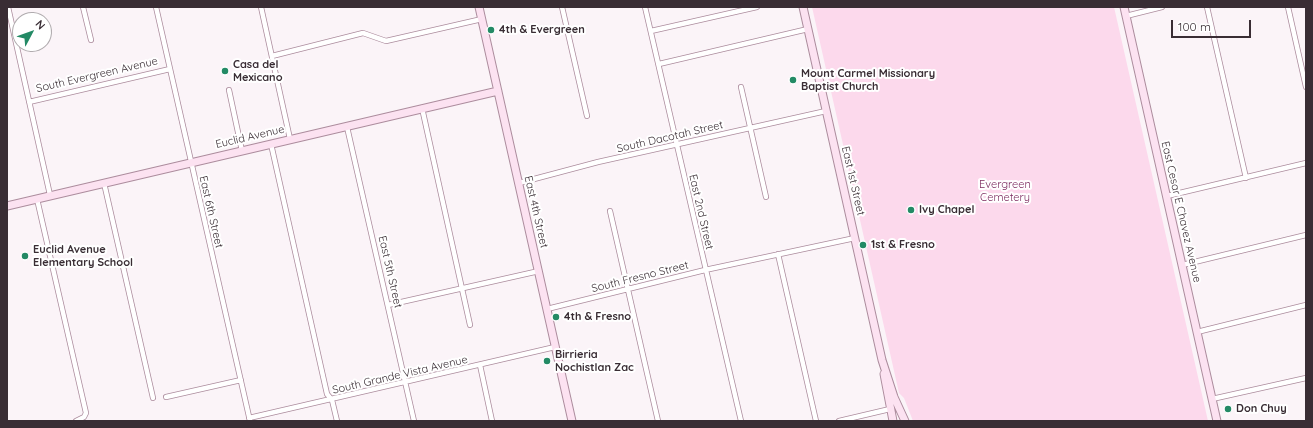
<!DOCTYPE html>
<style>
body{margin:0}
#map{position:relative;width:1313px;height:428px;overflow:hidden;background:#fbf4f8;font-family:Quicksand,sans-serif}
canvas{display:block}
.frame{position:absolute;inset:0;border:8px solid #392d34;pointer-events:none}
.north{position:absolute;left:12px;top:12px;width:40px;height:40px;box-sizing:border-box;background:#fff;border:1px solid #b0abae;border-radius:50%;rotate:49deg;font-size:11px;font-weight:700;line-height:16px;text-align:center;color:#392d34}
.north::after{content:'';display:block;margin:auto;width:14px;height:18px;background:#238a65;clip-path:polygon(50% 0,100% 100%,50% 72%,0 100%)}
.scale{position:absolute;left:1171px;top:20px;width:80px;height:18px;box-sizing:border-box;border:2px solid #392d34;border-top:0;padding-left:5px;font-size:12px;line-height:14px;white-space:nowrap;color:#392d34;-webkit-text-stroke:3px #fff;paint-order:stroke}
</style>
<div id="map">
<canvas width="1313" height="428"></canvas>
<div class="frame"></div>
<div class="north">N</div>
<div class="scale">100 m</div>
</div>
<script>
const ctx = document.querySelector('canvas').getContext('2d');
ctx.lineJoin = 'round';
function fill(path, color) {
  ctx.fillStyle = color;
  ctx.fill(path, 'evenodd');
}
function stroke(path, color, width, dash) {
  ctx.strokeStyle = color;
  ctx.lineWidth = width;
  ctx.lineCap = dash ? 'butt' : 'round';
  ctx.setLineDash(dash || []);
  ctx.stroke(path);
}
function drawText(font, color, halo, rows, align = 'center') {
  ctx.font = font + ' Quicksand,sans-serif';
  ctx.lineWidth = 4;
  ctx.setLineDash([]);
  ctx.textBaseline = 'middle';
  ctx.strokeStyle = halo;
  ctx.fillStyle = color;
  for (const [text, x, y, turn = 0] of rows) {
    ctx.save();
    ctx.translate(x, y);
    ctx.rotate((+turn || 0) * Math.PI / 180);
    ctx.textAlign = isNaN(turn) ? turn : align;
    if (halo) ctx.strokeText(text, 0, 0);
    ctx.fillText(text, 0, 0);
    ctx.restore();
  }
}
fill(new Path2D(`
 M812,7H1114L1208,421H913L904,398L899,393Z`), '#fcd9ec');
const street = new Path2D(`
 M8,7L50,195
 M83,7L91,40
 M156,7L250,421
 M261,7L290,139
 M562,7L587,116
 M645,7L741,421
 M1207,7L1246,178
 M1288,7L1306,87
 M1126,16L1162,7
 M651,31L757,7
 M272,56L363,33L386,41L482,19
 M659,64L808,29
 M741,87L766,197
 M229,90L242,151
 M29,102L170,69
 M422,108L470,325
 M347,127L414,421
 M271,144L327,394L332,400L337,421
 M104,183L153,398
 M519,183L598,162L826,111
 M1167,196L1306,163
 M37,199L86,413L84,417L76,421
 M610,211L658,421
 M778,254L816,421
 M1182,265L1306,235
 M388,305L539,271
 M547,309L705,270L855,238
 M1197,332L1306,305
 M480,365L492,421
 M166,397L241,380
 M1212,399L1306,378
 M249,418L555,347
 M839,421L890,409`);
const secondary = new Path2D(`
 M479,7L572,421
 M803,7L882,360L894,397L905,421
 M1124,7L1217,421
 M7,206L498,91
 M884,374L893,421`);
stroke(street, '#ac8c9d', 6);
stroke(secondary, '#ac8c9d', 9);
stroke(street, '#fff', 4.5);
stroke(secondary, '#fce2f1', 7);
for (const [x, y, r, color] of [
 [491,30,4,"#238a65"],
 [225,71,4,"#238a65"],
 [793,80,4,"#238a65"],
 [911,210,4,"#238a65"],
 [863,245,4,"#238a65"],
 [25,256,4,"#238a65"],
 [556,317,4,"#238a65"],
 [547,361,4,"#238a65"],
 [1228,409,4,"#238a65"]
]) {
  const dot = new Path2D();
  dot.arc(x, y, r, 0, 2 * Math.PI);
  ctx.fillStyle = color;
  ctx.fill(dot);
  stroke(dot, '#fff', 1.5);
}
drawText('bold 11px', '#392d34', '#fff', [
 ["4th & Evergreen",499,30],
 ["Casa del",233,65],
 ["Mexicano",233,78],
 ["Mount Carmel Missionary",801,74],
 ["Baptist Church",801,87],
 ["Ivy Chapel",919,210],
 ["1st & Fresno",871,245],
 ["Euclid Avenue",33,250],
 ["Elementary School",33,263],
 ["4th & Fresno",564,317],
 ["Birrieria",555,355],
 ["Nochistlan Zac",555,368],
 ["Don Chuy",1236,409]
], 'left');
drawText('11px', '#392d34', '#fff', [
 ["South Evergreen Avenue",97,75,-13],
 ["Euclid Avenue",250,137,-13],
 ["South Dacotah Street",670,137,-13],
 ["East 1st Street",853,181,77],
 ["East 6th Street",211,212,77],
 ["East 4th Street",536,212,77],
 ["East 2nd Street",701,212,77],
 ["East Cesar E Chavez Avenue",1181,212,77],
 ["East 5th Street",390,272,77],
 ["South Fresno Street",640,277,-14],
 ["South Grande Vista Avenue",400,375,-13]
]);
drawText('11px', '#7d2c60', '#fff', [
 ["Evergreen",1005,185],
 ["Cemetery",1005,198]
]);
</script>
